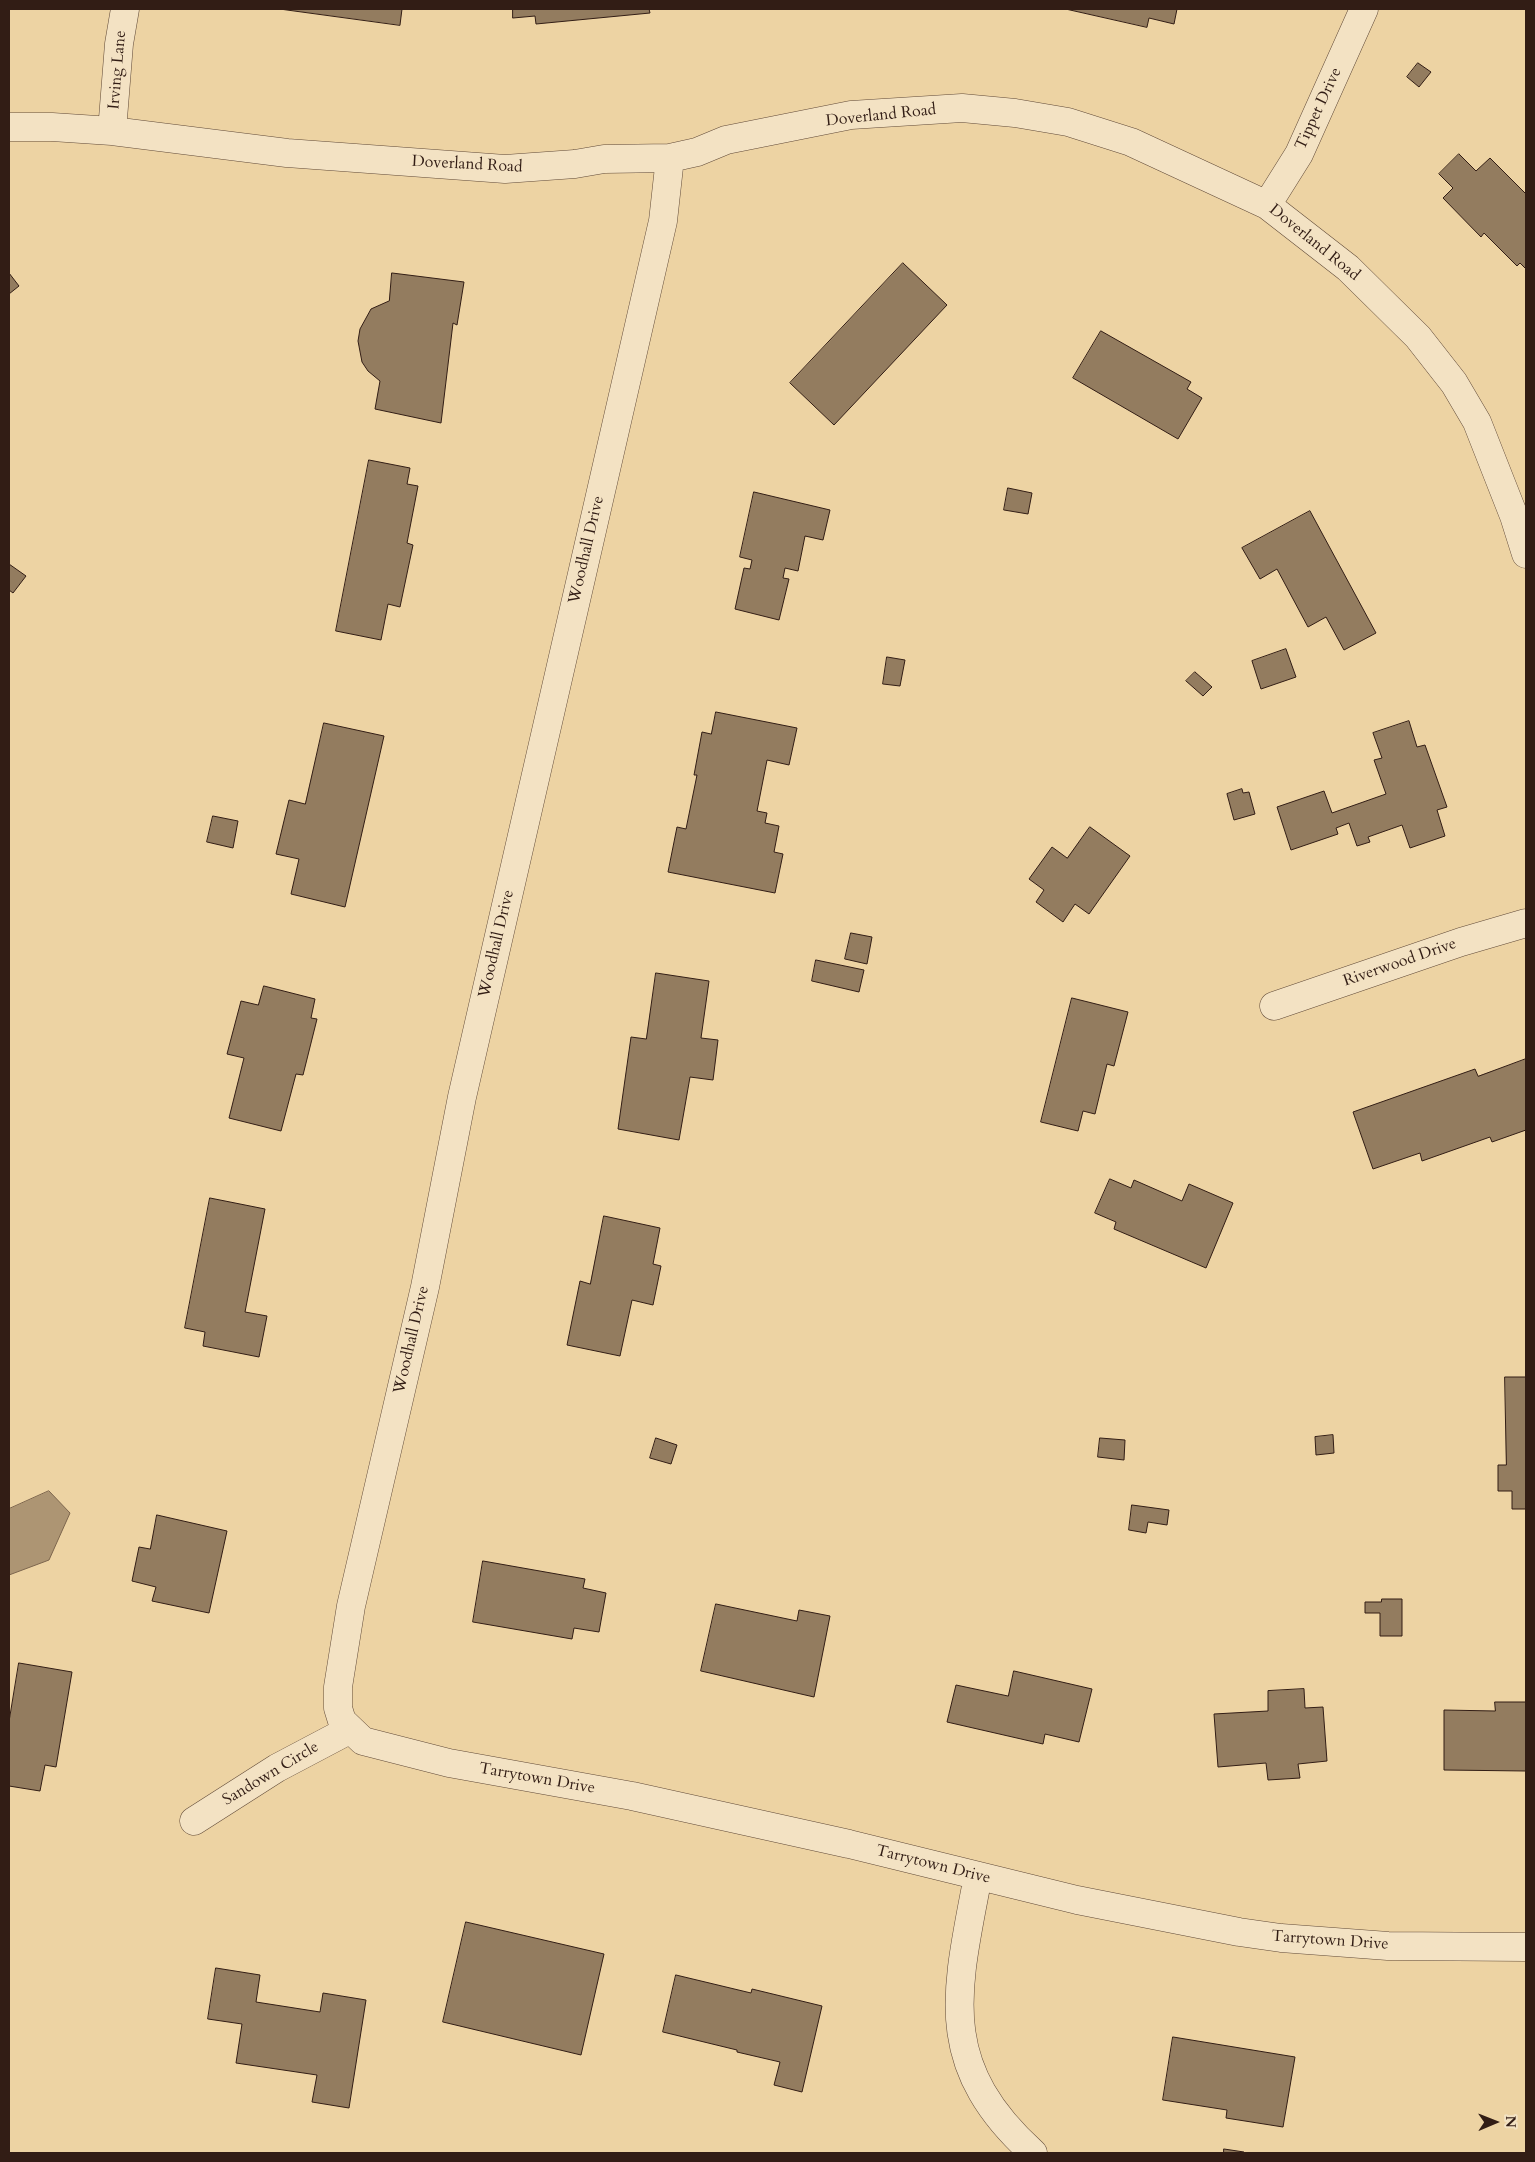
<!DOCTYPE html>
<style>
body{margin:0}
#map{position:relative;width:1535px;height:2162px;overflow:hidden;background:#edd3a3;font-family:Cardo,serif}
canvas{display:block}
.frame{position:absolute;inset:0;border:10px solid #321d15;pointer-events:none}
.north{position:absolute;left:1470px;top:2097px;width:50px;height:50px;-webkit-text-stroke:4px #f3e2c3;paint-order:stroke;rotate:89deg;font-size:14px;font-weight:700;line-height:20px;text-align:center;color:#321d15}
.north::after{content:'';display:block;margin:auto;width:18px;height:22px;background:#321d15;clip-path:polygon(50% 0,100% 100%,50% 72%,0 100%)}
</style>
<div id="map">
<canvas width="1535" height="2162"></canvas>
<div class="frame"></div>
<div class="north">N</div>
</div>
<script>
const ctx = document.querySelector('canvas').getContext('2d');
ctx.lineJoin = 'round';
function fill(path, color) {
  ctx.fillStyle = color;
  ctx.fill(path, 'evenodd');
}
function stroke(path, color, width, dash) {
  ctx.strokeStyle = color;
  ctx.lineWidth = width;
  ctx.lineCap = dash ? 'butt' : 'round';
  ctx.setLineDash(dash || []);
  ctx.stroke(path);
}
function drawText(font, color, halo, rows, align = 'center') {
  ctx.font = font + ' Cardo,serif';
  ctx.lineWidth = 4.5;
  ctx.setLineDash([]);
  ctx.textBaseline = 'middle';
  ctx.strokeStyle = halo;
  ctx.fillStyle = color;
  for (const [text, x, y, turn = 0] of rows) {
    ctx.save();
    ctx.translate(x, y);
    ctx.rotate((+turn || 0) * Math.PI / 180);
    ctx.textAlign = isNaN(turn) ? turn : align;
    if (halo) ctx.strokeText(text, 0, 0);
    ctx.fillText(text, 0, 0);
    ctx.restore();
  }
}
const water = new Path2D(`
 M49,1491L70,1513L49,1560L9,1575V1509Z`);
fill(water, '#ad9573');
stroke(water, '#7c654d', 1);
const building = new Path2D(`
 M280,9H402L400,25Z
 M513,9H649L650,13L536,24L535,16L513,18Z
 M1066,9H1177L1174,24L1149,18L1147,27Z
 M1418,63L1431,72L1419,87L1407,77Z
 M1459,154L1476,171L1490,158L1526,194V269L1520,263L1517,266L1484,233L1481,237L1443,198L1453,188L1439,174Z
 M903,263L947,305L834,425L790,383Z
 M9,273L19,286L9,294Z
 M392,273L464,282L457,325L453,323L441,423L375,409L380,381L368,371L362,362L358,341L360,329L371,309L389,301Z
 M1101,331L1191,382L1187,389L1202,398L1178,439L1073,378Z
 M369,460L410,468L407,484L418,486L407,543L413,545L400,607L388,604L381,640L336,631Z
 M1008,488L1032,493L1028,514L1004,510Z
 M754,492L830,510L823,540L805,536L798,571L785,568L783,578L789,579L779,620L735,609L744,568L750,569L752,560L740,557Z
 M1310,511L1376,633L1344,650L1326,617L1308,627L1277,569L1260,579L1242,548Z
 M9,564L26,576L13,593L9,590Z
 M1286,649L1296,677L1261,689L1252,661Z
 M887,657L905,660L900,686L883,684Z
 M1195,672L1212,687L1203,696L1186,681Z
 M716,712L797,728L789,765L767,760L757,811L767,813L765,823L779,826L774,852L783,854L775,893L668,872L677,827L686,829L697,775H694L702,732L711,734Z
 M1409,721L1417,747L1425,745L1447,807L1437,810L1445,836L1410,848L1402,825L1368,837L1370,842L1357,846L1349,823L1336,828L1338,834L1291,850L1277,807L1324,791L1332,813L1386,794L1374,760L1382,758L1373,733Z
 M324,723L384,736L345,907L291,894L299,859L276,854L289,800L305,804Z
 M1242,789L1243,793L1249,792L1255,814L1234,820L1227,794Z
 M213,816L238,821L233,848L207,842Z
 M1090,827L1130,856L1089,914L1075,904L1063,922L1036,902L1044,890L1029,879L1052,847L1067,858Z
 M851,933L872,937L867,964L845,959Z
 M816,960L864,970L859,992L812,981Z
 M656,973L709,981L701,1038L718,1040L713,1080L690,1077L679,1140L618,1129L631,1037L646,1039Z
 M264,986L315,999L311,1018L317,1019L303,1075L296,1074L281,1131L229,1118L244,1058L227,1054L241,1001L258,1005Z
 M1072,998L1128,1012L1114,1066L1107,1064L1095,1114L1083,1111L1078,1131L1041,1122Z
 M1526,1059V1130L1492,1142L1490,1137L1422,1161L1420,1153L1373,1169L1353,1112L1475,1069L1478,1076Z
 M1110,1179L1131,1188L1134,1180L1182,1201L1189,1184L1233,1203L1206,1268L1114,1229L1116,1222L1095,1213Z
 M210,1198L265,1209L245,1312L267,1316L259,1357L203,1346L205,1332L185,1328Z
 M604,1216L660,1228L653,1264L661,1266L653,1305L632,1300L620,1356L567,1345L580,1281L590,1284Z
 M1505,1377H1526V1509H1512V1491H1498V1465H1506Z
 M1333,1435L1334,1453L1316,1455L1315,1437Z
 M656,1438L677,1445L671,1464L650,1458Z
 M1100,1438L1125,1440L1124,1460L1098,1457Z
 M1132,1505L1169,1510L1167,1525L1148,1522L1146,1533L1129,1530Z
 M157,1515L227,1531L209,1613L152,1601L156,1587L132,1581L139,1547L150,1549Z
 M483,1561L585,1579L583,1588L606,1593L599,1632L574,1628L572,1639L473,1622Z
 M1382,1599H1402V1636H1380V1613H1365V1602H1381Z
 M716,1604L797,1621L799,1610L830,1616L814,1697L701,1671Z
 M19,1663L72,1672L56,1767L45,1765L40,1791L9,1786V1722Z
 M1014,1671L1092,1689L1079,1742L1045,1734L1043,1744L947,1722L956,1685L1008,1696Z
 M1304,1689L1305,1708L1323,1707L1327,1761L1298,1764L1300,1778L1268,1780L1266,1763L1218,1767L1214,1714L1268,1711V1691Z
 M1495,1702H1526V1771L1444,1770V1710L1495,1711Z
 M466,1922L604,1954L581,2055L443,2022Z
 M216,1968L260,1975L256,2002L320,2012L323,1993L366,2000L349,2108L312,2102L317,2075L236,2063L242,2024L208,2019Z
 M676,1975L751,1993L752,1989L822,2006L802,2092L774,2085L780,2062L737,2052V2050L663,2032Z
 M1173,2037L1295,2057L1283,2127L1226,2118L1227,2110L1163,2100Z
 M1224,2149L1244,2152V2153H1224Z`);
fill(building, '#937c5f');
stroke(building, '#321d15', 1);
const minor = new Path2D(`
 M9,127H52L112,131L287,153L505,169L575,164L604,159L670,158L697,152L726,140L851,115L962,108L1015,113L1068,122L1131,142L1267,205L1348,268L1418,337L1454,383L1477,422L1514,516L1526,554
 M112,131L119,44L125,9
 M670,158L663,221L462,1097L425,1287L351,1606L338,1687V1708L342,1721L363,1741L449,1763L632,1796L849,1844L1077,1900L1239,1932L1281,1938L1388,1946L1526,1947
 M1267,205L1299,154L1364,9
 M1274,1006L1461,942L1526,923
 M194,1821L277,1768L349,1730
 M978,1876C956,1992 935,2064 1033,2153`);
stroke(minor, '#614a38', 29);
stroke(minor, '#f3e2c3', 28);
drawText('16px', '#321d15', '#f3e2c3', [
 ["Irving Lane",118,70,-85],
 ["Tippet Drive",1319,109,-65],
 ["Doverland Road",881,116,-6],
 ["Doverland Road",467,165,3],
 ["Doverland Road",1314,243,39],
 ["Woodhall Drive",587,550,-77],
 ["Woodhall Drive",497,944,-77],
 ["Riverwood Drive",1400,963,-19],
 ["Woodhall Drive",412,1340,-77],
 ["Sandown Circle",271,1774,-31],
 ["Tarrytown Drive",537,1779,10],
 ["Tarrytown Drive",933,1865,14],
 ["Tarrytown Drive",1330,1941,4]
]);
</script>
